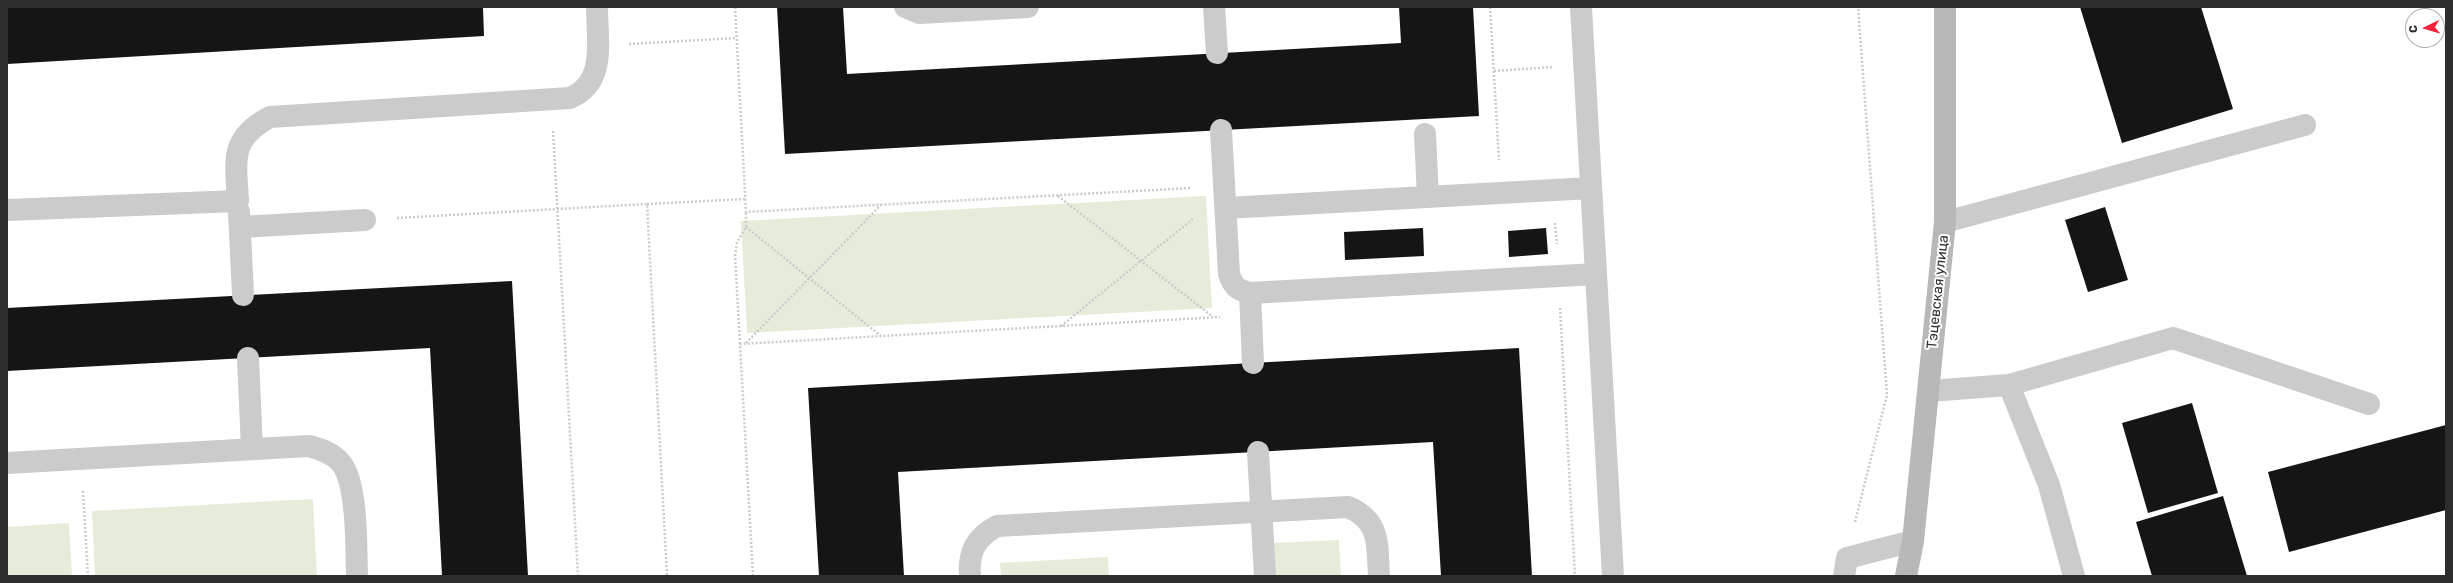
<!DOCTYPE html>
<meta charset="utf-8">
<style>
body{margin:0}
#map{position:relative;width:2453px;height:583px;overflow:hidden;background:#fff;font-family:Rubik,sans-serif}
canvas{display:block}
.frame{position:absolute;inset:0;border:8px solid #2e2e2e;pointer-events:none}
.north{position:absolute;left:2405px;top:8px;width:40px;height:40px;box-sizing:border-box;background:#fff;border:1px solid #ababab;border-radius:50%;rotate:265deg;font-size:11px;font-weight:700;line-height:16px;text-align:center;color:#2e2e2e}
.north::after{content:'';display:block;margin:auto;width:14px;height:18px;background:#f52139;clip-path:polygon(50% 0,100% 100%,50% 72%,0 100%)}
</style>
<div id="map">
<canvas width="2453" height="583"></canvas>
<div class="frame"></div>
<div class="north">С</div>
</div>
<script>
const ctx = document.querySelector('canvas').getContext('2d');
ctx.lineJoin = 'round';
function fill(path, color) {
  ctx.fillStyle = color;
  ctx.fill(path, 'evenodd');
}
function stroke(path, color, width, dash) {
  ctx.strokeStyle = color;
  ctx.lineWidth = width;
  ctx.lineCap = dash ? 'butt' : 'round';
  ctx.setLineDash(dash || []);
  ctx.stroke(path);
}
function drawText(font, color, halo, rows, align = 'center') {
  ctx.font = font + ' Rubik,sans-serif';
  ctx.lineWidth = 4;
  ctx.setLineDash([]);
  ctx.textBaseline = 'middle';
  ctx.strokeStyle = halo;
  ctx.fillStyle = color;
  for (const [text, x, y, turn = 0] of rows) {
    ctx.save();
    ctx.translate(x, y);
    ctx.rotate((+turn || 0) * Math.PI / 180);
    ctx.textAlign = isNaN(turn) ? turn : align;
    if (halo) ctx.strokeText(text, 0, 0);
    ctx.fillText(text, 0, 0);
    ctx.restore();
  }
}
fill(new Path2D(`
 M1206,196L1212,308L747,333L741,221Z
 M313,499L317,576H95L92,511Z
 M69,523L72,576H7V527Z
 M1339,540L1341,576H1275L1273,543Z
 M1108,557L1109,576H1001L1000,563Z`), '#e5edda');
fill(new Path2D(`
 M7,7H483L484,36L7,64Z
 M777,7H843L847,74L1401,43L1399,7H1473L1479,116L785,154Z
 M2080,7H2201L2233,109L2122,143Z
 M2105,207L2128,280L2088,292L2065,220Z
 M1423,228L1424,256L1345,260L1344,232Z
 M1546,228L1548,254L1509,257L1508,231Z
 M512,281L528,576H442L430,348L7,371V308Z
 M1519,348L1532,576H1441L1433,442L898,472L904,576H819L808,388Z
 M2192,403L2218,493L2148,513L2122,423Z
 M2446,425V510L2289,552L2268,472Z
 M2223,496L2247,576H2152L2136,522Z`), '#151515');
stroke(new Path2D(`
 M735,7L746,212L1192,188
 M1490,7L1499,160
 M629,44L737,38
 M1494,71L1553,67
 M553,131L578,576
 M1058,196L1213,317
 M647,204L745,199
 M397,218L647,204L667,576
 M1555,223L1557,244
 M746,227L881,336
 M1560,308L1575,576
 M1061,326L1194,218
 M746,343L881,205
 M740,344L735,256L737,243L746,227V212
 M83,491L88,576
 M1855,522L1887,395L1858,7
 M753,576L740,344L1220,317`), '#cbcbcb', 2.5, [2, 2]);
stroke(new Path2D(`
 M905,7L919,13L1028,7
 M1214,7L1217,53
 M1581,7L1613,576
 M1221,130L1229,274C1233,286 1237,290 1250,293L1253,363
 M1425,134L1428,197
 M1226,208L1591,188
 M7,210L238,201C236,160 229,139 270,117L570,98C607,82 597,41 597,7
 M239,212L243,295
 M1945,222L2305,125
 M240,227L365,220
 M1250,293L1596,274
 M248,358L252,449
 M2009,385L2049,485L2074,576
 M1929,391L2009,385L2173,338L2369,404
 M1258,452L1265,576
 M7,463L309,446C321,449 333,453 341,463C358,484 356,548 357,576
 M970,576C968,552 976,537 997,526L1348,507C1381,521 1377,545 1379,576
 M1844,576L1847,558L1913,541`), '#cbcbcb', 22);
stroke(new Path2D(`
 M1906,576L1913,541L1945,222V7`), '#b8b8b8', 22);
drawText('14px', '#2e2e2e', '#fff', [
 ["Тэцевская улица",1938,292,-84]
]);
</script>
